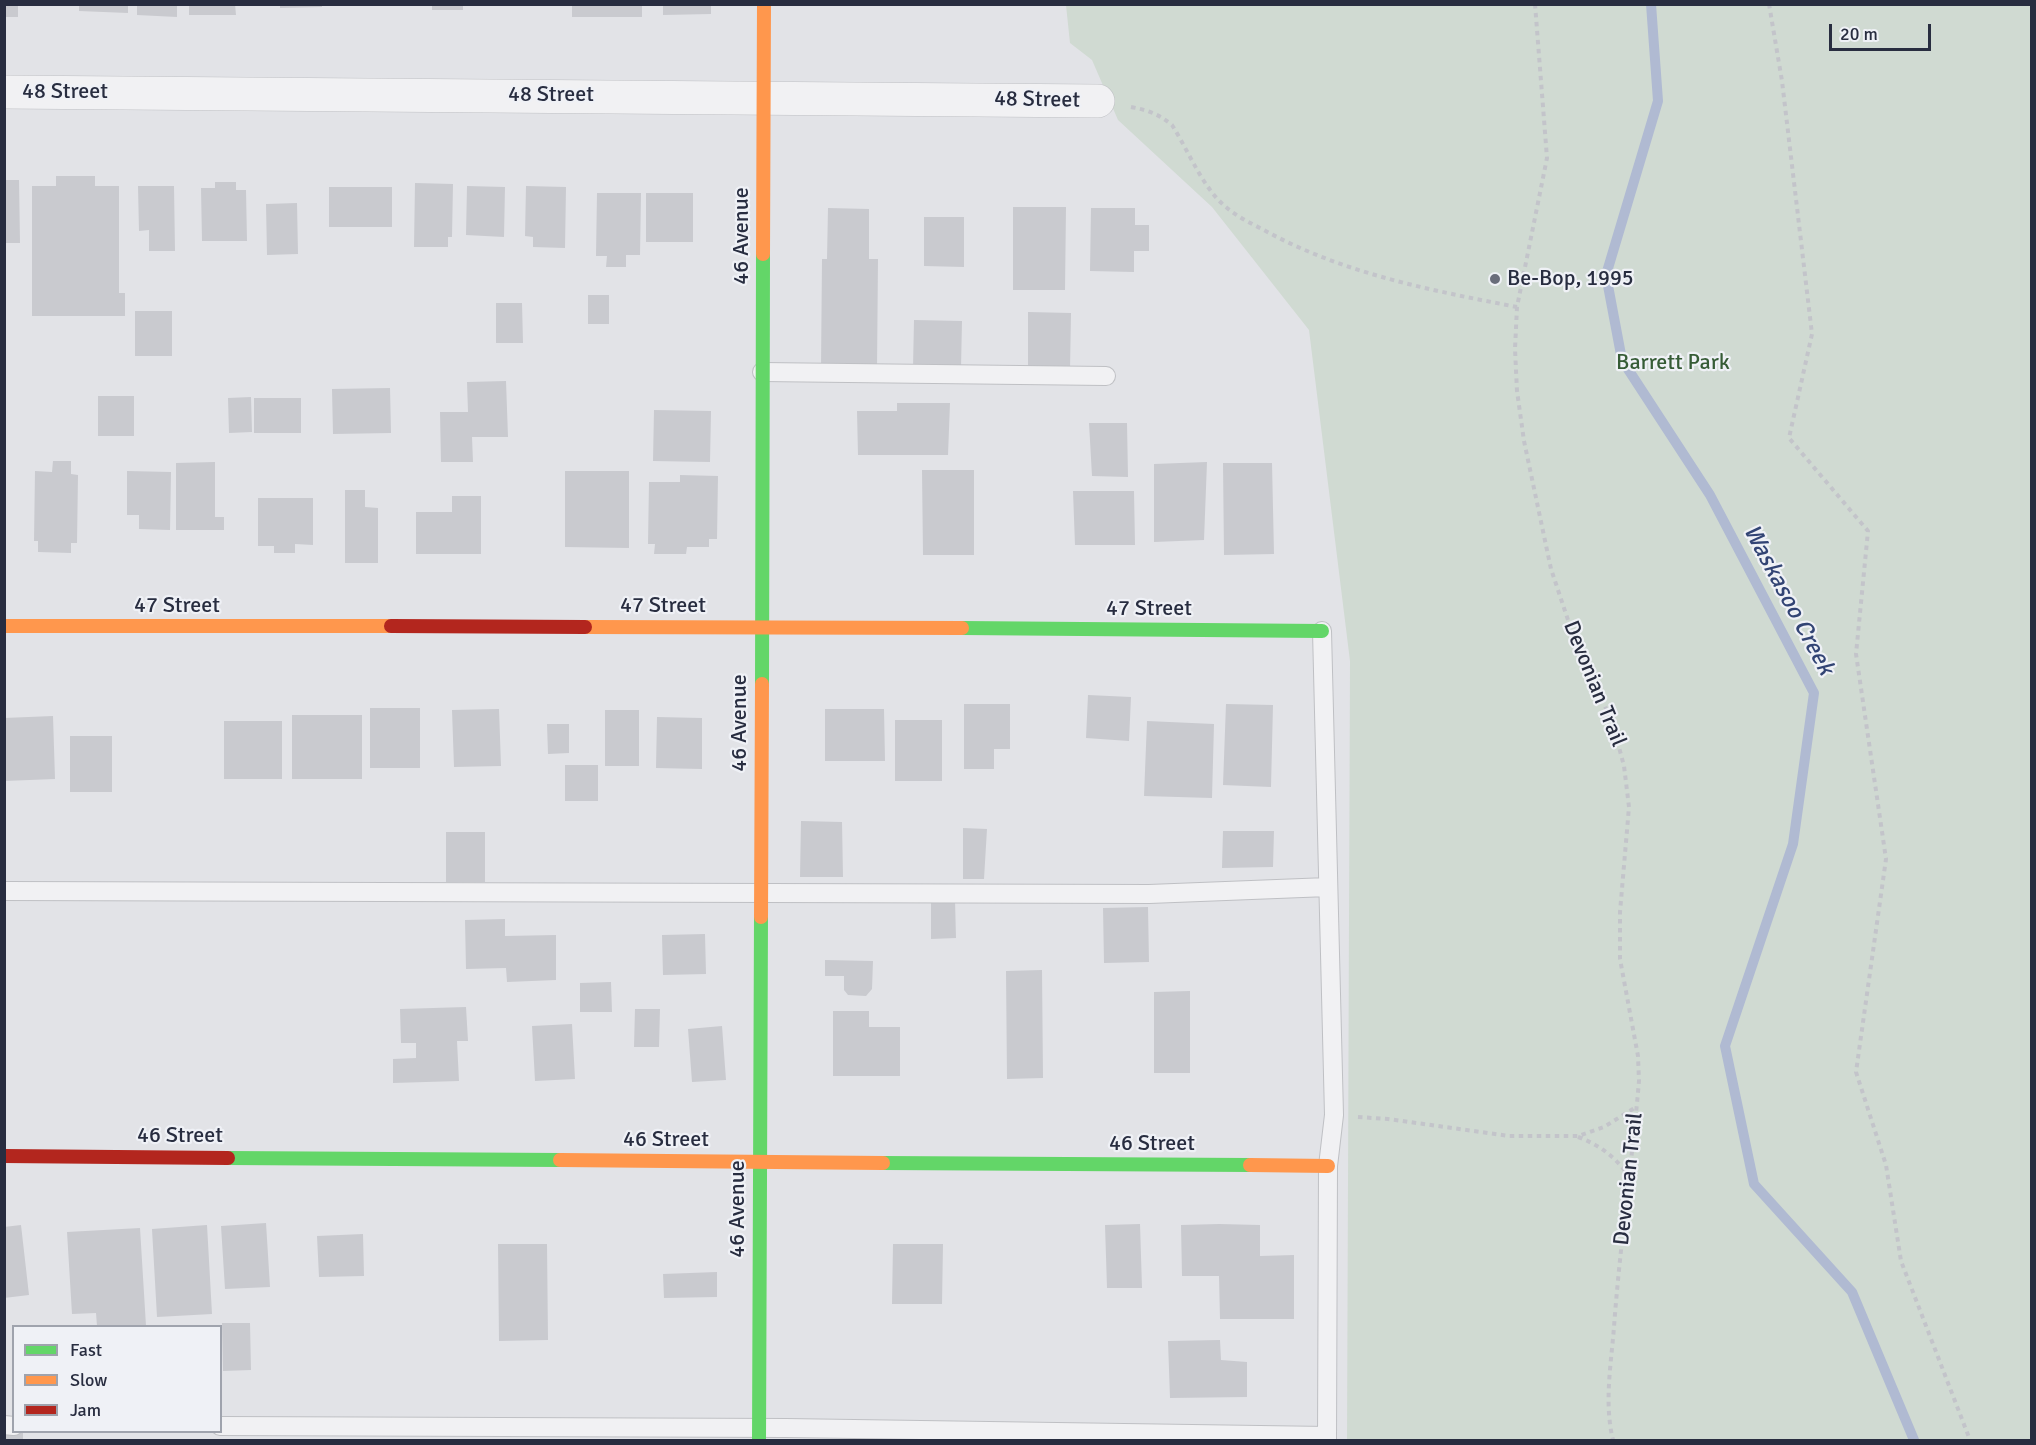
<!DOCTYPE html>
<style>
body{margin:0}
#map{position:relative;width:2036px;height:1445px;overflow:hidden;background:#e2e3e7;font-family:Signika,sans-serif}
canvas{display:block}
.frame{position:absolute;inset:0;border:6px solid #282d40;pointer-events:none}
.legend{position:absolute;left:12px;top:1325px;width:210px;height:108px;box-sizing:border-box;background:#eff1f6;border:2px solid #9fa3ad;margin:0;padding:8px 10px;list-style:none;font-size:18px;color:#282d40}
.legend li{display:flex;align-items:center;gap:12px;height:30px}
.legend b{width:30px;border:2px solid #9fa3ad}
.scale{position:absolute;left:1829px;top:24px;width:102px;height:27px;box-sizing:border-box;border:3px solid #282d40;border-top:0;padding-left:8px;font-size:18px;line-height:21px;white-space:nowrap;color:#282d40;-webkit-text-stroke:4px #eff1f6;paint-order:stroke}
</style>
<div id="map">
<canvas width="2036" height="1445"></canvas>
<div class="frame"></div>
<ul class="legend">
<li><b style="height:8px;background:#63d668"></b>Fast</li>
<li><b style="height:8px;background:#ff974d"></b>Slow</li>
<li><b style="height:8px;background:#b3261e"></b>Jam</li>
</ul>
<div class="scale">20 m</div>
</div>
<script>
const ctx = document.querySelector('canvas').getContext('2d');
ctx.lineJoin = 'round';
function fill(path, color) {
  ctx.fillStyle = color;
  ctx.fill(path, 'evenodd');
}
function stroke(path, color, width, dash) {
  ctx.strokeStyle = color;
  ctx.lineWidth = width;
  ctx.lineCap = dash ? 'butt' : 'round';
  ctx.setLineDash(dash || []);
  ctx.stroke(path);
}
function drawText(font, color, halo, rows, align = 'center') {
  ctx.font = font + ' Signika,sans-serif';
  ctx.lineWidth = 4.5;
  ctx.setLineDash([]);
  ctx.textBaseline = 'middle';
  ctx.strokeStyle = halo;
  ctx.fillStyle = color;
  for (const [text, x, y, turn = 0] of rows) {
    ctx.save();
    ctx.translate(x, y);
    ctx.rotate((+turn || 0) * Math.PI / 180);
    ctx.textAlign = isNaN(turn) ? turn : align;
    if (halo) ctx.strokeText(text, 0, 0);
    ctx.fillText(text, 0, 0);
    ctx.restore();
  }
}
fill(new Path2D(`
 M1066,5H2031V1440H1347L1350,661L1309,330L1212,207L1118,120L1092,60L1070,43Z`), '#d0dad2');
stroke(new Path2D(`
 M1651,4L1658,101L1606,275L1622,360L1710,495L1814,693L1793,844L1725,1046L1754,1184L1852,1292L1914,1440`), '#b0bad2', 10);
fill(new Path2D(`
 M4,4H18V17H4Z
 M79,4H128V13L79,11Z
 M189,4H235L236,15H189Z
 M280,4H322V7L280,8Z
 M432,4H463V10H432Z
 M572,4H642V17H572Z
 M663,4H711V14L663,15Z
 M137,5H177V17L137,15Z
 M56,176H95V186H119V293H125V316H32V186H56Z
 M4,180H19L20,243H4Z
 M215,182H236V190H246L247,241H202L201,188H215Z
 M415,183L453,184L452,237H448V247H414Z
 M138,186H174L175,251H149V230L139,231Z
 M467,186L505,187L504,237L466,235Z
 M526,186L566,187L565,248L533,247V237L525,236Z
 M329,187H392V227H329Z
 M597,193H641L640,255H626V267H606L607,256H596Z
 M646,193H693V242H646Z
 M297,203L298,254L267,255L266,204Z
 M1013,207H1066L1065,290H1013Z
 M828,208L869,209V259H878L877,368H821L822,259H827Z
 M1091,208H1135V225H1149V251H1134V272L1090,271Z
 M924,217H964V267L924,266Z
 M588,295H609V324H588Z
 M496,303H522L523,343H496Z
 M135,311H172V356H135Z
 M1028,312L1071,313L1070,369L1028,368Z
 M914,320L962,321L961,368H913Z
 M506,381L508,437H472L473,462H441L440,412H468L467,382Z
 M390,388L391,433L333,434L332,389Z
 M98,396H134V436H98Z
 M251,397L252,432L229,433L228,398Z
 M254,398H301V433H254Z
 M897,403H950L948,455H858L857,411H897Z
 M654,410L711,411L710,462L653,461Z
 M1089,423H1127L1128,477L1092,476Z
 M53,461H71V474L78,475L77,543H71V553L38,552V541H34L35,471L52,472Z
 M215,462V517H224V530H176V463Z
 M1207,462L1204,540L1154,542V464Z
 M1223,463H1272L1274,554L1224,555Z
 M922,470H974V555H923Z
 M127,471L171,472L170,530L139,529V515H127Z
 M565,471H629V548L565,547Z
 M680,475L718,476L717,539H709V547H687L686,554H654L655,544H648L649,482H680Z
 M345,490H365V507L378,508V563H345Z
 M1073,491H1134L1135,545H1075Z
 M452,496H481V554H416V512H452Z
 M258,498H313V545L295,544V553H274V546H258Z
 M1088,695L1131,697L1129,741L1086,738Z
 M964,704H1010V749H994V769H964Z
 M1226,704L1273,705L1271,787L1223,785Z
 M370,708H420V768H370Z
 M499,709L501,766L454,767L452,710Z
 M825,709H884L885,761H825Z
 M605,710H639V766H605Z
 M292,715H362V779H292Z
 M53,716L55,779L4,781V718Z
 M657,717L702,718V769L656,768Z
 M895,720H942V781H895Z
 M224,721H282V779H224Z
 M1147,721L1214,724L1212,798L1144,796Z
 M547,724H569V753L548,754Z
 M70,736H112V792H70Z
 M565,765H598V801H565Z
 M801,821L842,822L843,877H800Z
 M963,828L987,829L984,879H963Z
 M1223,831H1274L1273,867L1222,868Z
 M446,832H485V882H446Z
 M931,900H955L956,938L931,939Z
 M1148,907L1149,962L1104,963L1103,908Z
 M505,919V936L556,935V980L507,982L506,968L466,969L465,920Z
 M705,934L706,974L663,975L662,935Z
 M825,960L873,961L872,989L866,996L848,995L844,990V976H825Z
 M1042,970L1043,1078L1007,1079L1006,971Z
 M611,982L612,1012H580V983Z
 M1190,991V1073H1154V992Z
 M466,1007L468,1041H457L459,1081L393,1083V1059L416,1058V1043H401L400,1009Z
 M635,1009H660L659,1047H634Z
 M833,1011H869V1027H900V1076H833Z
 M572,1024L575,1079L535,1081L532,1026Z
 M722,1026L726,1080L692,1082L688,1029Z
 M266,1223L270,1287L225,1289L221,1226Z
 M1140,1224L1142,1288H1107L1105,1225Z
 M1219,1224L1260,1225V1256L1294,1255V1319H1220L1219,1276H1182L1181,1225Z
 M21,1225L29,1295L4,1298V1227Z
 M207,1225L212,1314L157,1317L152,1229Z
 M140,1228L146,1326H97L96,1313L72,1314L67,1232Z
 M363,1234L364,1276L319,1277L317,1236Z
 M498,1244H547L548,1340L499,1341Z
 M893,1244H943L942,1304H892Z
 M717,1272V1297L664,1298L663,1274Z
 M222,1323H250L251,1370L223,1371Z
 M1220,1340L1221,1360L1247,1362V1397L1170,1398L1168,1341Z
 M4,1423L14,1432H23V1440H4Z`), '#c9cacf');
const lane = new Path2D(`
 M762,372L1106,376
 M1322,631L1334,1115L1328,1166L1327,1440
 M4,891L1149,894L1328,887
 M4,1425L14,1426
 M220,1426L786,1428L1327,1436`);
const street = new Path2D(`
 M4,92L1098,101`);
stroke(lane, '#bfc0c4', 20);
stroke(street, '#bfc0c4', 34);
stroke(new Path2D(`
 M1535,4L1547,158L1517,307L1515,349L1517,391L1524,441L1551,569L1569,623L1613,725L1624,766L1629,807L1620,912V959L1638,1056L1639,1081C1632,1163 1620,1245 1614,1327C1611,1365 1604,1403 1613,1440
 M1769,4L1782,81L1812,334L1789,438L1868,531L1856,654L1886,859L1856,1072L1886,1165L1901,1261L1970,1440
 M1131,107C1147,110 1159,114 1172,125C1186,147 1197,174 1214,195C1227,211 1244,220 1262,229C1341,273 1429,290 1517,307
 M1358,1117L1388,1119L1509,1136H1578L1604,1127L1636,1107
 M1578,1137C1600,1145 1617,1158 1630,1178`), '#c3c4ca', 4, [4.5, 4.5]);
stroke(lane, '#f1f1f3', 18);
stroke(street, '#f1f1f3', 33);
stroke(new Path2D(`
 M962,628L1322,631
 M762,684L763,254
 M228,1158L560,1160
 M883,1163L1250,1165
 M759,1440L761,917`), '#63d668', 14);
stroke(new Path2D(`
 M763,254L764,4
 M4,626H391
 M585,627L962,628
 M761,917L762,684
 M560,1160L883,1163
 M1250,1165L1328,1166`), '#ff974d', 14);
stroke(new Path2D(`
 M391,626L585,627
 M4,1156L228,1158`), '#b3261e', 14);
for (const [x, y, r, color] of [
 [1495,279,6,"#696d7a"]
]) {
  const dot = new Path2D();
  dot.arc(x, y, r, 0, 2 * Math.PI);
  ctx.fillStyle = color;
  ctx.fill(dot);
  stroke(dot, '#eff1f6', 2);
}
drawText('22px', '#282d40', '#eff1f6', [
 ["48 Street",65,92],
 ["48 Street",551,95],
 ["48 Street",1037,100,1],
 ["46 Avenue",742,236,-90],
 ["47 Street",177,606],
 ["47 Street",663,606],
 ["47 Street",1149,609],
 ["Devonian Trail",1594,684,68],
 ["46 Avenue",740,723,-90],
 ["46 Street",180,1136],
 ["46 Street",666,1140],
 ["46 Street",1152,1144],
 ["Devonian Trail",1629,1179,-84],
 ["46 Avenue",738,1209,-90]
]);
drawText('22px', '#282d40', '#eff1f6', [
 ["Be-Bop, 1995",1507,279]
], 'left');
drawText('22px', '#365c36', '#eff1f6', [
 ["Barrett Park",1673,363]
]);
drawText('italic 24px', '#324474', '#eff1f6', [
 ["Waskasoo Creek",1788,600,62]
]);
</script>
